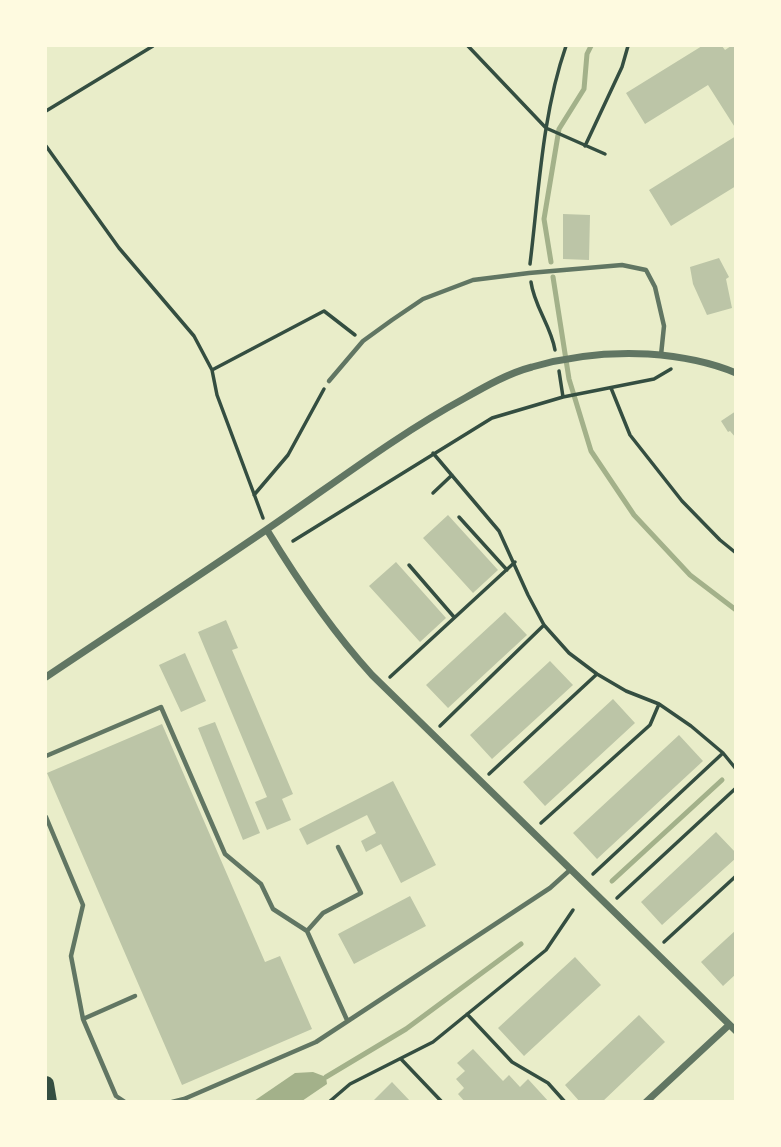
<!DOCTYPE html>
<style>
body{margin:0}
#map{position:relative;width:781px;height:1147px;overflow:hidden;background:#e9edc9;font-family:"DejaVu Sans",sans-serif}
canvas{display:block}
.frame{position:absolute;inset:0;border:47px solid #fefae0;pointer-events:none}
</style>
<div id="map">
<canvas width="781" height="1147"></canvas>
<div class="frame"></div>
</div>
<script>
const ctx = document.querySelector('canvas').getContext('2d');
ctx.lineJoin = 'round';
function fill(path, color) {
  ctx.fillStyle = color;
  ctx.fill(path, 'evenodd');
}
function stroke(path, color, width, dash) {
  ctx.strokeStyle = color;
  ctx.lineWidth = width;
  ctx.lineCap = dash ? 'butt' : 'round';
  ctx.setLineDash(dash || []);
  ctx.stroke(path);
}
fill(new Path2D(`
 M313,1072L326,1077L327,1084L302,1101H254L295,1073Z`), '#a3b18a');
stroke(new Path2D(`
 M551,262L544,219L559,129L584,89L587,54L591,46
 M553,277L569,379L591,451L634,515L690,575L736,610
 M612,881L722,780
 M326,1077L406,1029L521,944`), '#a3b18a', 5);
fill(new Path2D(`
 M702,46H722L725,50L731,46H736V129L708,85L645,124L626,93Z
 M736,136V186L671,226L649,190Z
 M563,214L590,215L589,260L563,259Z
 M719,258L729,277L726,279L732,308L707,315L693,284L690,267Z
 M736,411V438L730,431L728,432L721,421Z
 M448,515L498,570L473,593L423,538Z
 M396,562L446,618L420,642L369,586Z
 M505,612L527,635L448,708L426,685Z
 M226,620L238,648L232,650L293,794L282,799L291,820L267,830L255,802L267,797L198,632Z
 M185,653L206,701L181,712L159,665Z
 M550,661L573,685L492,759L470,735Z
 M613,699L635,723L545,806L523,782Z
 M215,722L260,833L243,840L198,728Z
 M162,724L265,962L280,956L312,1029L182,1085L47,773Z
 M679,735L703,761L597,859L573,833Z
 M393,781L436,865L401,883L381,844L366,852L361,841L376,833L367,815L307,845L299,829Z
 M716,832L736,853V858L662,925L641,902Z
 M410,896L426,926L354,964L338,934Z
 M736,930V974L723,986L701,962Z
 M575,957L601,985L524,1056L498,1028Z
 M639,1015L665,1042L602,1102H580L565,1085Z
 M473,1049L503,1081L509,1075L520,1087L528,1079L549,1102H465L458,1094L464,1088L456,1079L465,1071L457,1063Z
 M392,1082L411,1102H372Z`), '#bcc5a7');
stroke(new Path2D(`
 M468,46L546,128L605,154
 M46,111L153,46
 M46,146L119,248L194,336L212,370L217,395L263,518
 M585,146L622,67L628,46
 M530,264C539,191 542,115 566,46
 M531,282C534,306 551,326 555,350
 M212,370L324,311L355,335
 M559,371L563,397
 M611,388L630,435L682,501L720,540L736,553
 M433,453L499,531L528,595L544,625L569,653L597,674L626,691L659,704L691,726L723,753L736,769
 M433,493L452,475
 M254,495L288,455L324,389
 M459,517L507,570
 M293,541L492,418L563,397L654,379L671,369
 M409,565L454,617
 M390,677L515,562
 M440,726L544,625
 M489,774L597,674
 M541,823L650,725L659,704
 M593,874L723,753
 M617,898L736,788
 M664,942L736,876
 M467,1014L512,1062L548,1083L565,1102
 M401,1059L442,1102
 M329,1102L350,1084L433,1042L546,950L573,910`), '#344e41', 3.5);
stroke(new Path2D(`
 M329,381L363,341L392,320L423,299L473,280L529,273L622,265L646,270L655,287L664,326L661,355
 M46,756L161,707L225,854L261,884L273,909L307,931L347,1020
 M46,817L83,905L71,956L83,1019L116,1096L125,1102
 M307,931L323,913L361,893L338,847
 M83,1019L135,996
 M172,1102L184,1099L316,1042L550,888L570,870`), '#617663', 4.5);
stroke(new Path2D(`
 M267,530C298,581 332,631 372,675L736,1031
 M46,677C119,628 193,580 266,530C332,485 395,436 465,398C486,386 509,373 532,367C570,356 609,352 648,354C677,356 708,361 736,373
 M646,1102L729,1025`), '#617663', 7);
stroke(new Path2D(`
 M46,1084L49,1102`), '#344e41', 16);
</script>
